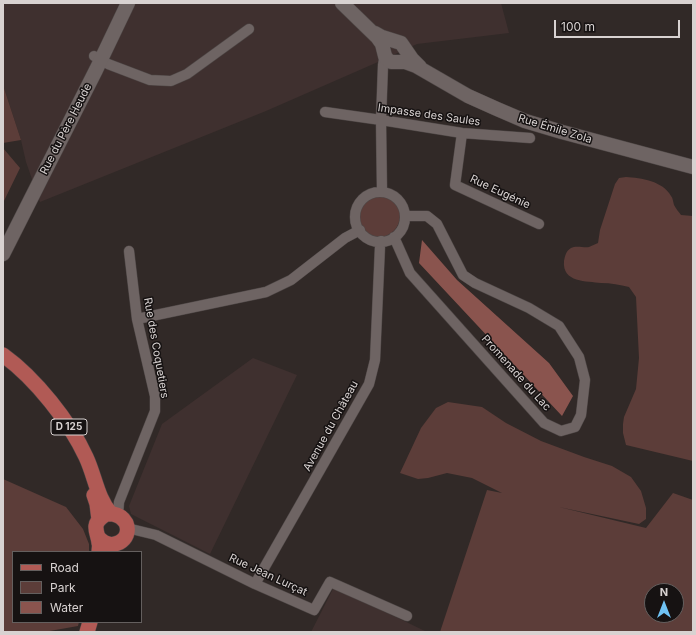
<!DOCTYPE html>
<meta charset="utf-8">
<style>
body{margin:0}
#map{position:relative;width:696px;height:635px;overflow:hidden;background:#312927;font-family:Inter,sans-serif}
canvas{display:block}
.frame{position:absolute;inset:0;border:4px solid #d8d2d1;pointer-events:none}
.legend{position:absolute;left:12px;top:551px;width:130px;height:72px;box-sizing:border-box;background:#161212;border:1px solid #645f5e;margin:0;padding:5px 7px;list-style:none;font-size:12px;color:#d8d2d1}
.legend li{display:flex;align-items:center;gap:8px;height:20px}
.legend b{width:20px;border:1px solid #645f5e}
.north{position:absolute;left:644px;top:583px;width:40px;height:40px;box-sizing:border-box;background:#161212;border:1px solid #645f5e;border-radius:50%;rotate:0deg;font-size:11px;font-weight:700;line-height:16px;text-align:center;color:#d8d2d1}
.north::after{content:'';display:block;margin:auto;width:14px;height:18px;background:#6fc2f4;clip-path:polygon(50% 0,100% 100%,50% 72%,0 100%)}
.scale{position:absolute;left:554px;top:20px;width:126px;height:18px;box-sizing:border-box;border:2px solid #d8d2d1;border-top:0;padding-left:5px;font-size:12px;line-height:14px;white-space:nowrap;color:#d8d2d1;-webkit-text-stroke:3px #161212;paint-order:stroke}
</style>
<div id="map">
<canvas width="696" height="635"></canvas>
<div class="frame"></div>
<ul class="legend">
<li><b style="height:5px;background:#b15a55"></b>Road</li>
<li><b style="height:11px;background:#5c3d39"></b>Park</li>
<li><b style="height:11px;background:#8a544e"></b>Water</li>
</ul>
<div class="north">N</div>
<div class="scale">100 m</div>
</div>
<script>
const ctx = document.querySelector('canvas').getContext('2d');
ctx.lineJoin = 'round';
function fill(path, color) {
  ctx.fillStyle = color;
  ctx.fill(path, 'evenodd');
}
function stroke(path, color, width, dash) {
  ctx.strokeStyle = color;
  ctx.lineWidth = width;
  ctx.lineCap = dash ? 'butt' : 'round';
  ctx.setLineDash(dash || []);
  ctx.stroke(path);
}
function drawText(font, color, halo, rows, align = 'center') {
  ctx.font = font + ' Inter,sans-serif';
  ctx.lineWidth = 3;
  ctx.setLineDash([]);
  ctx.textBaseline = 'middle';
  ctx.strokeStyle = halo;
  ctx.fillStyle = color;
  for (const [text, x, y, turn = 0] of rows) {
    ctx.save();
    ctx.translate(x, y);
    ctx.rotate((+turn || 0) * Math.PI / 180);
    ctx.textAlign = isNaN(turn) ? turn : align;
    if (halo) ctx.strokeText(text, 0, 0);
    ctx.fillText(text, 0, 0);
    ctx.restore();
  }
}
fill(new Path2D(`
 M3,3H501L509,33L417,44L378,62L266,111L40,202L26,162L21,140L3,85Z
 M253,358L297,375L210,554L131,514L129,506L162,424Z
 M334,587L427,632H311Z`), '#3f302f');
fill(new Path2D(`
 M3,85L21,140L3,143Z
 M3,148L20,168L3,203Z
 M626,177C641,178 663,181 671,196C673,198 673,202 674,205C676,209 679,212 681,215L693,216V461L626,445L623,433V424L624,417L636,389L639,358L636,297L629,287C620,285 611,283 601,283C587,281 562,283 564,261C565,256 566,251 571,248C576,245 584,248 589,247C592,246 595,244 598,243L600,230L615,184L619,178Z
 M358 216a21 21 0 1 1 42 0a21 21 0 1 1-42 0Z
 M448,402L482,407L506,423L541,441L584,457L612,466L631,477L641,491L646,508V519L639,524L559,507L646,528L673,493L693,500V632H440L487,490L502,493L472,478L447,473L428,478L418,479L400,473L421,428L436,408ZM652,591H676V615H652Z
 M3,479L66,507L83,529L89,544V552H13V622H79L78,626L44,632H3Z`), '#5c3d39');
fill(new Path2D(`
 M422,240L457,280L549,363L573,396L562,416L419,263Z`), '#8a544e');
const street = new Path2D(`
 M94,56L108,64L150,80L171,81L187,74L249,29
 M325,112L381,120L462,133L530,138
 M462,133L455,185L539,224
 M382,192L381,120L383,65L385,54
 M355 217a25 25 0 1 1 50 0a25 25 0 1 1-50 0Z
 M394,237L410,273L544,423L561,431L575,427L581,415L585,380L579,357L559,326L529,308L475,283L463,275L437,224L427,216H405
 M137,319L266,292L291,280L345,238L360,230
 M118,515L119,502L155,411V396L137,319L129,251
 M127,528L156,535L255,584L314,610L330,582L407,616
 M255,584L369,384L375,360L380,246L381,241`);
const secondary = new Path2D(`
 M342,3L377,37L382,44L385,56L387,59L391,62H405L416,66L468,96L497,109L525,121L562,132L693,167
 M375,33L382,37L401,43L412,59L420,67
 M3,254L96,70L128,3`);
const primary = new Path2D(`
 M3,355C35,378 70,422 86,457C95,476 97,498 111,514
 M94,495L97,504L99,520
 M98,537C111,553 133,540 126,523C123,518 119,515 113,514C109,513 105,514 102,517C91,525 98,533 99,543C100,546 99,549 99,552
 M87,632L90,622`);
stroke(street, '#4e4746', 11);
stroke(secondary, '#4e4746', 15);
stroke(primary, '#4e4746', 16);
stroke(street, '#6e6463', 10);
stroke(secondary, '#6e6463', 14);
stroke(primary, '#b15a55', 15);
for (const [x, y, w] of [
 [69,427,36]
]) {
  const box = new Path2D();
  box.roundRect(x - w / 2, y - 8, w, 16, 3);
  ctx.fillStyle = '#161212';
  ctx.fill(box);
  stroke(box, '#d8d2d1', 1);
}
drawText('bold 10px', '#d8d2d1', null, [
 ["D 125",69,427]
]);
drawText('11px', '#d8d2d1', '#161212', [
 ["Impasse des Saules",429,115,8],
 ["Rue du Père Heude",66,129,-63],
 ["Rue Émile Zola",555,129,17],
 ["Rue Eugénie",500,192,25],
 ["Rue des Coquetiers",156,348,80],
 ["Promenade du Lac",516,373,48],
 ["Avenue du Château",331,426,-61],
 ["Rue Jean Lurçat",268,575,25]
]);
</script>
